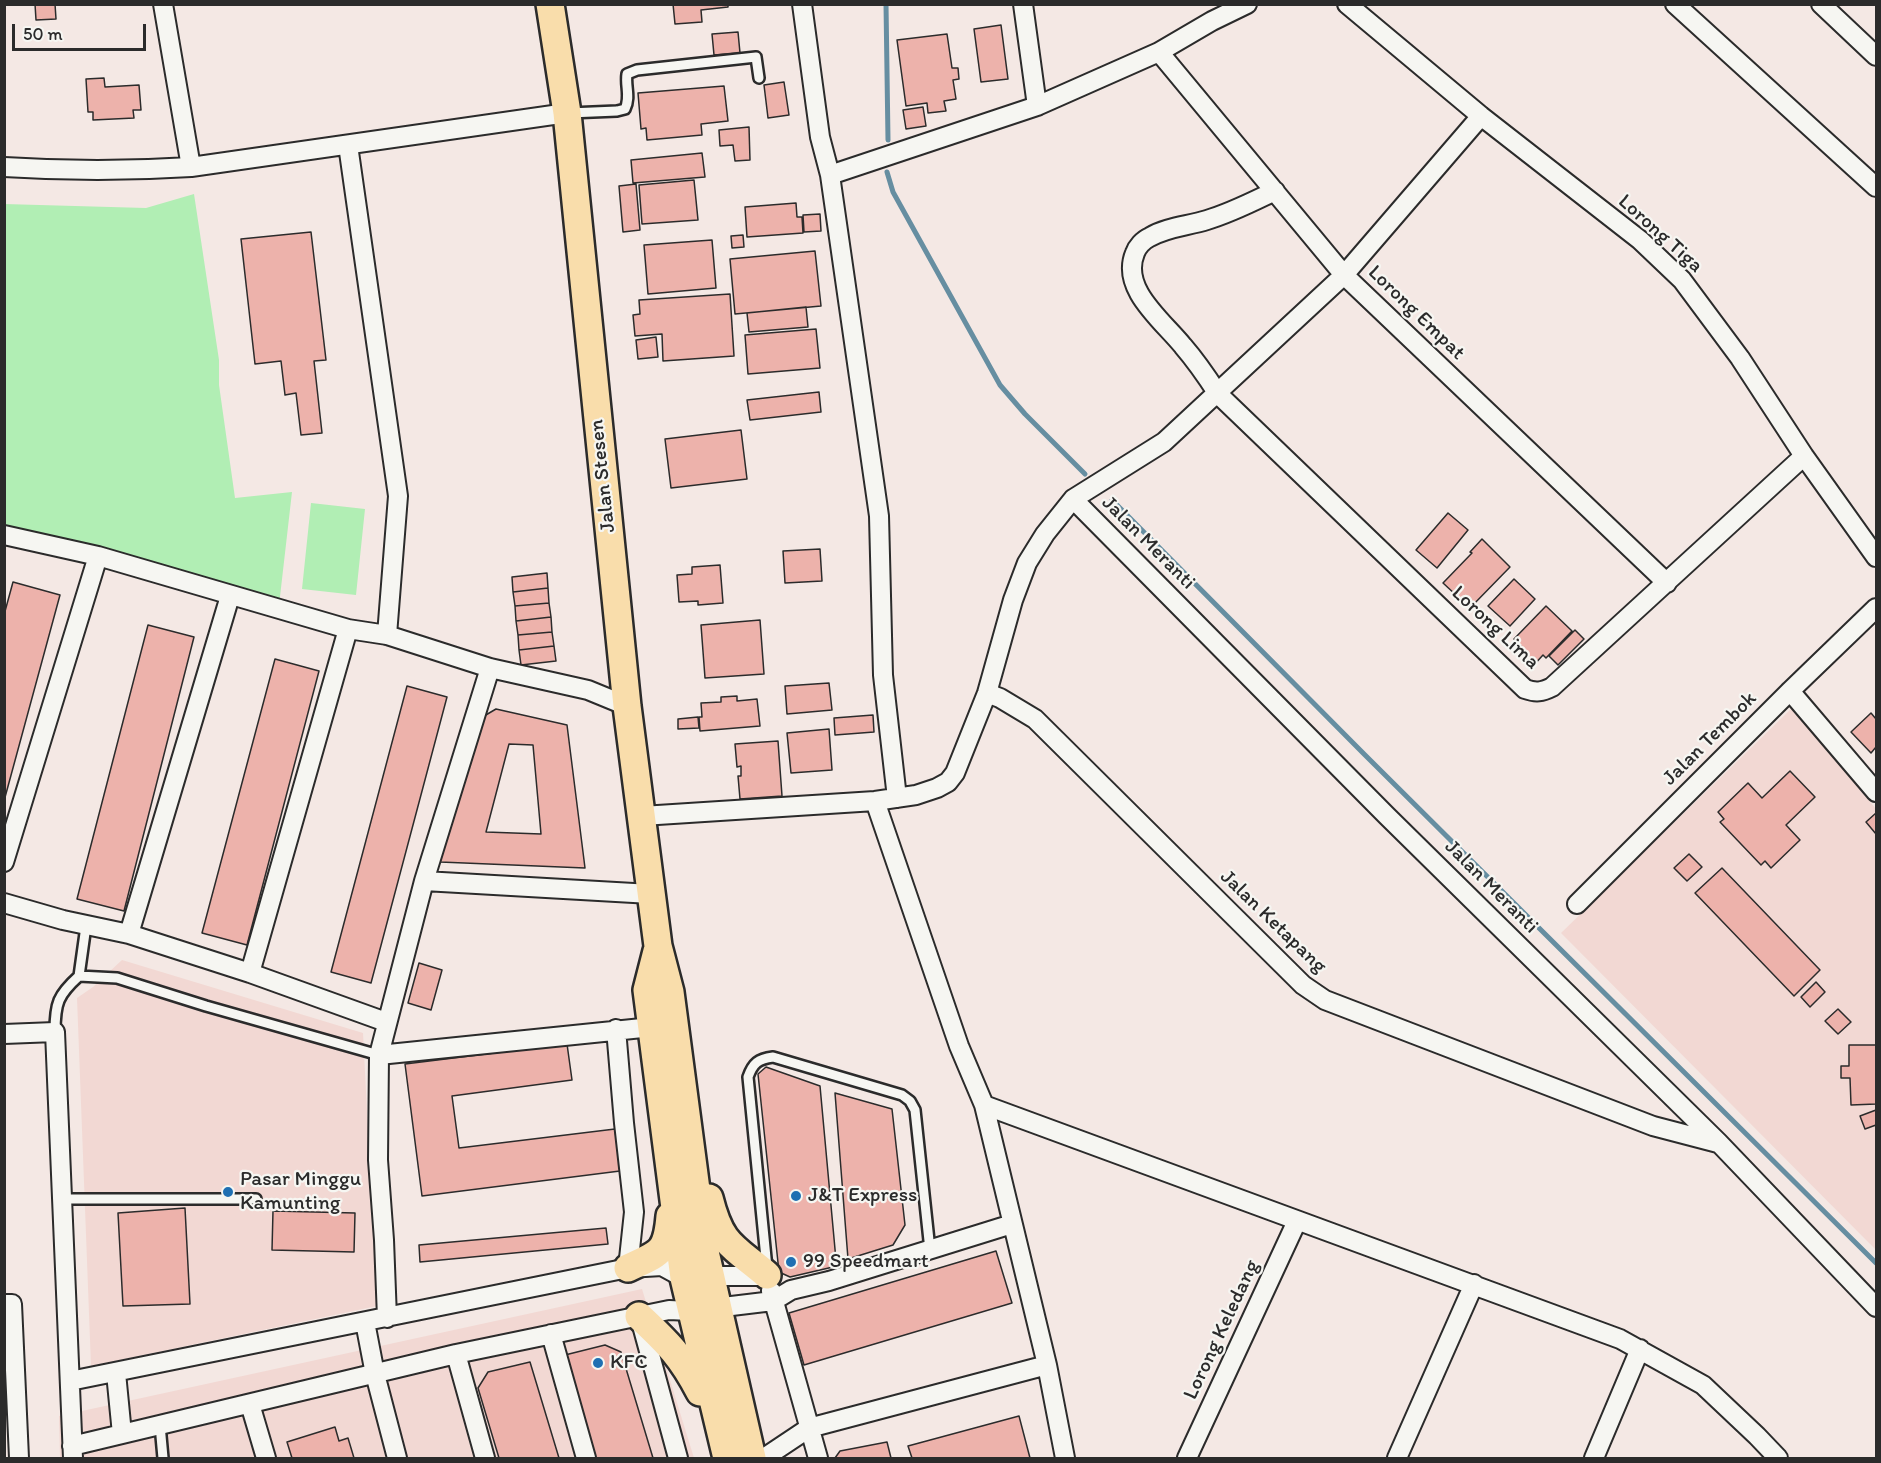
<!DOCTYPE html>
<style>
body{margin:0}
#map{position:relative;width:1881px;height:1463px;overflow:hidden;background:#f4e8e4;font-family:Itim,sans-serif}
canvas{display:block}
.frame{position:absolute;inset:0;border:6px solid #2b2b2b;pointer-events:none}
.scale{position:absolute;left:12px;top:24px;width:134px;height:27px;box-sizing:border-box;border:3px solid #2b2b2b;border-top:0;padding-left:8px;font-size:18px;line-height:21px;white-space:nowrap;color:#2b2b2b;-webkit-text-stroke:4px #f6f6f2;paint-order:stroke}
</style>
<div id="map">
<canvas width="1881" height="1463"></canvas>
<div class="frame"></div>
<div class="scale">50 m</div>
</div>
<script>
const ctx = document.querySelector('canvas').getContext('2d');
ctx.lineJoin = 'round';
function fill(path, color) {
  ctx.fillStyle = color;
  ctx.fill(path, 'evenodd');
}
function stroke(path, color, width, dash) {
  ctx.strokeStyle = color;
  ctx.lineWidth = width;
  ctx.lineCap = dash ? 'butt' : 'round';
  ctx.setLineDash(dash || []);
  ctx.stroke(path);
}
function drawText(font, color, halo, rows, align = 'center') {
  ctx.font = font + ' Itim,sans-serif';
  ctx.lineWidth = 4.5;
  ctx.setLineDash([]);
  ctx.textBaseline = 'middle';
  ctx.strokeStyle = halo;
  ctx.fillStyle = color;
  for (const [text, x, y, turn = 0] of rows) {
    ctx.save();
    ctx.translate(x, y);
    ctx.rotate((+turn || 0) * Math.PI / 180);
    ctx.textAlign = isNaN(turn) ? turn : align;
    if (halo) ctx.strokeText(text, 0, 0);
    ctx.fillText(text, 0, 0);
    ctx.restore();
  }
}
fill(new Path2D(`
 M1792,708L1876,809V1250L1561,933Z
 M122,960L363,1033L377,1306L91,1366L77,998L93,987Z
 M642,1289L694,1458H60L59,1416Z`), '#f2d8d3');
fill(new Path2D(`
 M194,194L219,360V385L235,498L292,492L278,614L5,536L4,204L146,208Z
 M311,503L365,509L356,595L302,589Z`), '#b1eeb4');
stroke(new Path2D(`
 M886,4L888,140
 M887,172L893,192L1000,385L1025,414L1085,474
 M1112,500L1365,755L1876,1263`), '#668ea1', 5);
const building = new Path2D(`
 M35,4H55L56,19L36,20Z
 M673,4H728V7L701,10L702,22L675,24Z
 M1001,25L1008,79L981,82L974,29Z
 M738,32L740,53L714,55L712,34Z
 M947,34L952,68H958L959,79L953,80L956,99L944,101L946,111L928,113L927,103L906,106L897,40Z
 M104,78L105,87L139,85L141,110H133L134,118L93,120V112H88L86,79Z
 M784,82L789,115L768,118L764,85Z
 M724,86L728,121L701,124L702,135L647,140L646,128L641,129L638,93Z
 M923,107L926,126L906,129L903,110Z
 M749,127L750,160L735,161L733,145L720,146L719,130Z
 M702,153L705,177L633,183L631,160Z
 M694,180L698,220L642,224L639,185Z
 M636,184L640,230L623,232L619,186Z
 M796,203L797,217H802L803,233L747,237L745,207Z
 M820,214L821,231L804,232L803,215Z
 M311,232L326,360L314,361L322,433L301,435L296,393L285,395L281,361L255,364L241,239Z
 M743,235L744,247L732,248L731,236Z
 M712,240L716,288L648,294L644,245Z
 M815,251L821,306L735,314L730,259Z
 M730,294L734,356L663,361L662,334L635,336L633,315L640,314L639,300Z
 M806,307L808,327L749,332L747,313Z
 M816,329L820,368L748,374L745,335Z
 M656,337L658,357L638,359L636,340Z
 M819,392L821,412L750,420L747,400Z
 M741,430L747,479L671,488L665,439Z
 M1448,513L1468,530L1437,568L1416,550Z
 M1482,539L1510,567L1470,608L1443,583L1472,553L1470,552Z
 M820,549L822,581L785,583L783,551Z
 M720,565L723,603L698,605V601L679,602L677,575L692,574V567Z
 M547,573L548,588L513,592L512,577Z
 M1514,579L1535,599L1510,626L1488,606Z
 M13,582L60,595L4,801V615Z
 M548,588L549,603L515,606L513,592Z
 M549,603L551,617L516,621L515,606Z
 M1546,606L1572,631L1546,658L1543,655L1533,666L1518,652L1523,648L1514,639Z
 M551,617L552,632L518,635L516,621Z
 M760,620L764,674L705,678L701,625Z
 M148,625L194,637L124,911L77,899Z
 M1575,630L1584,639L1558,665L1549,656Z
 M552,632L554,646L519,650L518,635Z
 M554,646L556,661L521,665L519,650Z
 M275,659L319,671L247,945L202,933Z
 M829,683L832,710L787,714L785,686Z
 M407,686L447,697L371,983L331,972Z
 M737,696V701L757,699L760,726L700,731L699,717H702L701,703L721,702V697Z
 M496,709L567,725L585,868L440,862L479,719ZM509,744L533,745L541,834L486,832Z
 M1871,713L1876,719V747L1871,753L1851,732Z
 M873,715L874,732L835,735L834,718Z
 M698,717L699,728L678,729V719Z
 M829,729L832,770L791,773L787,733Z
 M778,741L782,796L740,799L738,776H741V766L737,767L735,744Z
 M1790,771L1815,797L1786,825L1800,840L1771,868L1765,861L1761,865L1720,822L1724,819L1718,812L1748,783L1762,798Z
 M1876,813V834L1866,822Z
 M1689,854L1702,867L1687,881L1674,868Z
 M1722,868L1820,970L1794,996L1695,893Z
 M419,963L442,970L431,1010L408,1003Z
 M1816,982L1825,992L1810,1007L1801,997Z
 M1838,1009L1851,1022L1838,1034L1825,1021Z
 M567,1044L572,1080L452,1096L459,1148L615,1129L620,1171L422,1196L405,1064Z
 M1849,1045H1876V1104L1851,1105L1850,1078H1841V1066H1849Z
 M766,1067L820,1086L836,1260L833,1267L790,1277L779,1272L758,1074Z
 M835,1093L892,1109L905,1225L893,1245L848,1259Z
 M1876,1110V1125L1865,1129L1860,1116Z
 M185,1208L190,1304L123,1306L118,1213Z
 M273,1211L355,1213L354,1252L272,1250Z
 M606,1228L608,1244L420,1262L419,1245Z
 M996,1251L1012,1303L804,1365L789,1313Z
 M605,1345L621,1352L653,1458H593L561,1356Z
 M530,1362L559,1458H499L478,1388L488,1372Z
 M1019,1416L1030,1458H912L908,1446Z
 M335,1427L339,1441L348,1438L354,1458H292L287,1442Z
 M887,1442L891,1458H835L840,1451Z`);
fill(building, '#edb2ab');
stroke(building, '#2b2b2b', 1.5);
const service = new Path2D(`
 M569,113L617,111L625,109C631,97 625,86 627,74L637,70L756,57L759,78
 M79,976L86,926
 M55,1032C55,1003 58,995 79,976L117,978L206,1006L379,1055
 M62,1199H256
 M767,1268L748,1077C753,1063 758,1059 773,1057L902,1095L910,1101L915,1110L930,1250
 M160,1425L163,1458`);
const minor = new Path2D(`
 M163,4L191,167
 M802,4L820,137L830,175L879,516L883,675L897,798
 M1023,4L1037,106
 M1347,4L1481,116L1640,240L1682,280L1740,358L1804,456L1876,557
 M1675,4L1876,187
 M1821,4L1876,56
 M1159,52L1344,275L1667,583
 M348,145L398,496L387,635
 M4,167C67,171 128,171 191,167L567,113
 M830,175L1037,106L1159,52L1212,21L1247,4
 M1275,191C1252,202 1231,213 1207,220C1188,226 1167,227 1150,237C1143,240 1137,247 1135,253C1120,289 1163,321 1183,346C1196,361 1207,377 1218,394L1525,689C1536,693 1542,692 1552,687L1804,456
 M1073,499L1387,816L1719,1143L1876,1307
 M4,535L98,556L348,629L387,635L490,668L588,690L627,706
 M1790,691L1876,792
 M987,693L1000,698L1035,719L1303,985L1325,1000L1653,1126L1718,1143
 M875,801L959,1046L984,1105L1047,1365L1065,1458
 M642,816L875,801L916,795L937,788L948,782L955,773L987,693L1013,600L1027,563L1045,534L1073,499L1164,442L1344,275L1481,116
 M4,862L98,556
 M424,881L651,894
 M4,903L63,920L129,934L250,973L386,1022
 M1577,904L1790,691L1876,608
 M129,934L230,596
 M250,973L348,629
 M616,1029L624,1123L634,1212L628,1268
 M4,1034L55,1032L73,1458
 M379,1055L652,1027
 M984,1105L1620,1339L1703,1385L1757,1436L1778,1458
 M771,1291L818,1458
 M4,1304H12L19,1458
 M387,1318L384,1240L378,1160L379,1055L424,881L490,668
 M640,1318L678,1458
 M365,1322L375,1374L397,1458
 M551,1334L586,1458
 M456,1354L485,1458
 M116,1373L122,1434
 M70,1381L628,1268L662,1266L684,1278L711,1276H769
 M250,1404L266,1458
 M72,1446L456,1354L669,1310L690,1311L773,1301L791,1290L829,1281L1012,1224
 M764,1458L809,1428L1047,1365
 M1187,1458L1297,1221
 M1397,1458L1474,1284
 M1594,1458L1640,1349`);
const primary = new Path2D(`
 M550,4L567,113L627,706L658,946L670,992L703,1243L752,1458
 M657,951L647,990L684,1278L727,1458
 M709,1198C721,1246 733,1246 767,1275
 M628,1268C660,1253 667,1253 670,1216
 M639,1316C668,1343 682,1357 700,1392`);
stroke(service, '#2b2b2b', 14);
stroke(minor, '#2b2b2b', 22);
stroke(primary, '#2b2b2b', 32);
stroke(service, '#f6f6f2', 9);
stroke(minor, '#f6f6f2', 18);
stroke(primary, '#f9ddab', 27);
for (const [x, y, r, color] of [
 [228,1192,6,"#1f6fb2"],
 [796,1196,6,"#1f6fb2"],
 [791,1262,6,"#1f6fb2"],
 [598,1363,6,"#1f6fb2"]
]) {
  const dot = new Path2D();
  dot.arc(x, y, r, 0, 2 * Math.PI);
  ctx.fillStyle = color;
  ctx.fill(dot);
  stroke(dot, '#f6f6f2', 2);
}
drawText('21px', '#2b2b2b', '#f6f6f2', [
 ["Lorong Tiga",1660,234,42],
 ["Lorong Empat",1416,313,44],
 ["Jalan Stesen",603,476,-96],
 ["Jalan Meranti",1148,543,45],
 ["Lorong Lima",1495,628,43],
 ["Jalan Tembok",1710,739,-45],
 ["Jalan Meranti",1491,887,45],
 ["Jalan Ketapang",1273,922,44],
 ["Lorong Keledang",1222,1330,-65]
]);
drawText('21px', '#2b2b2b', '#f6f6f2', [
 ["Pasar Minggu",240,1180],
 ["Kamunting",240,1204],
 ["J&T Express",808,1196],
 ["99 Speedmart",803,1262],
 ["KFC",610,1363]
], 'left');
</script>
